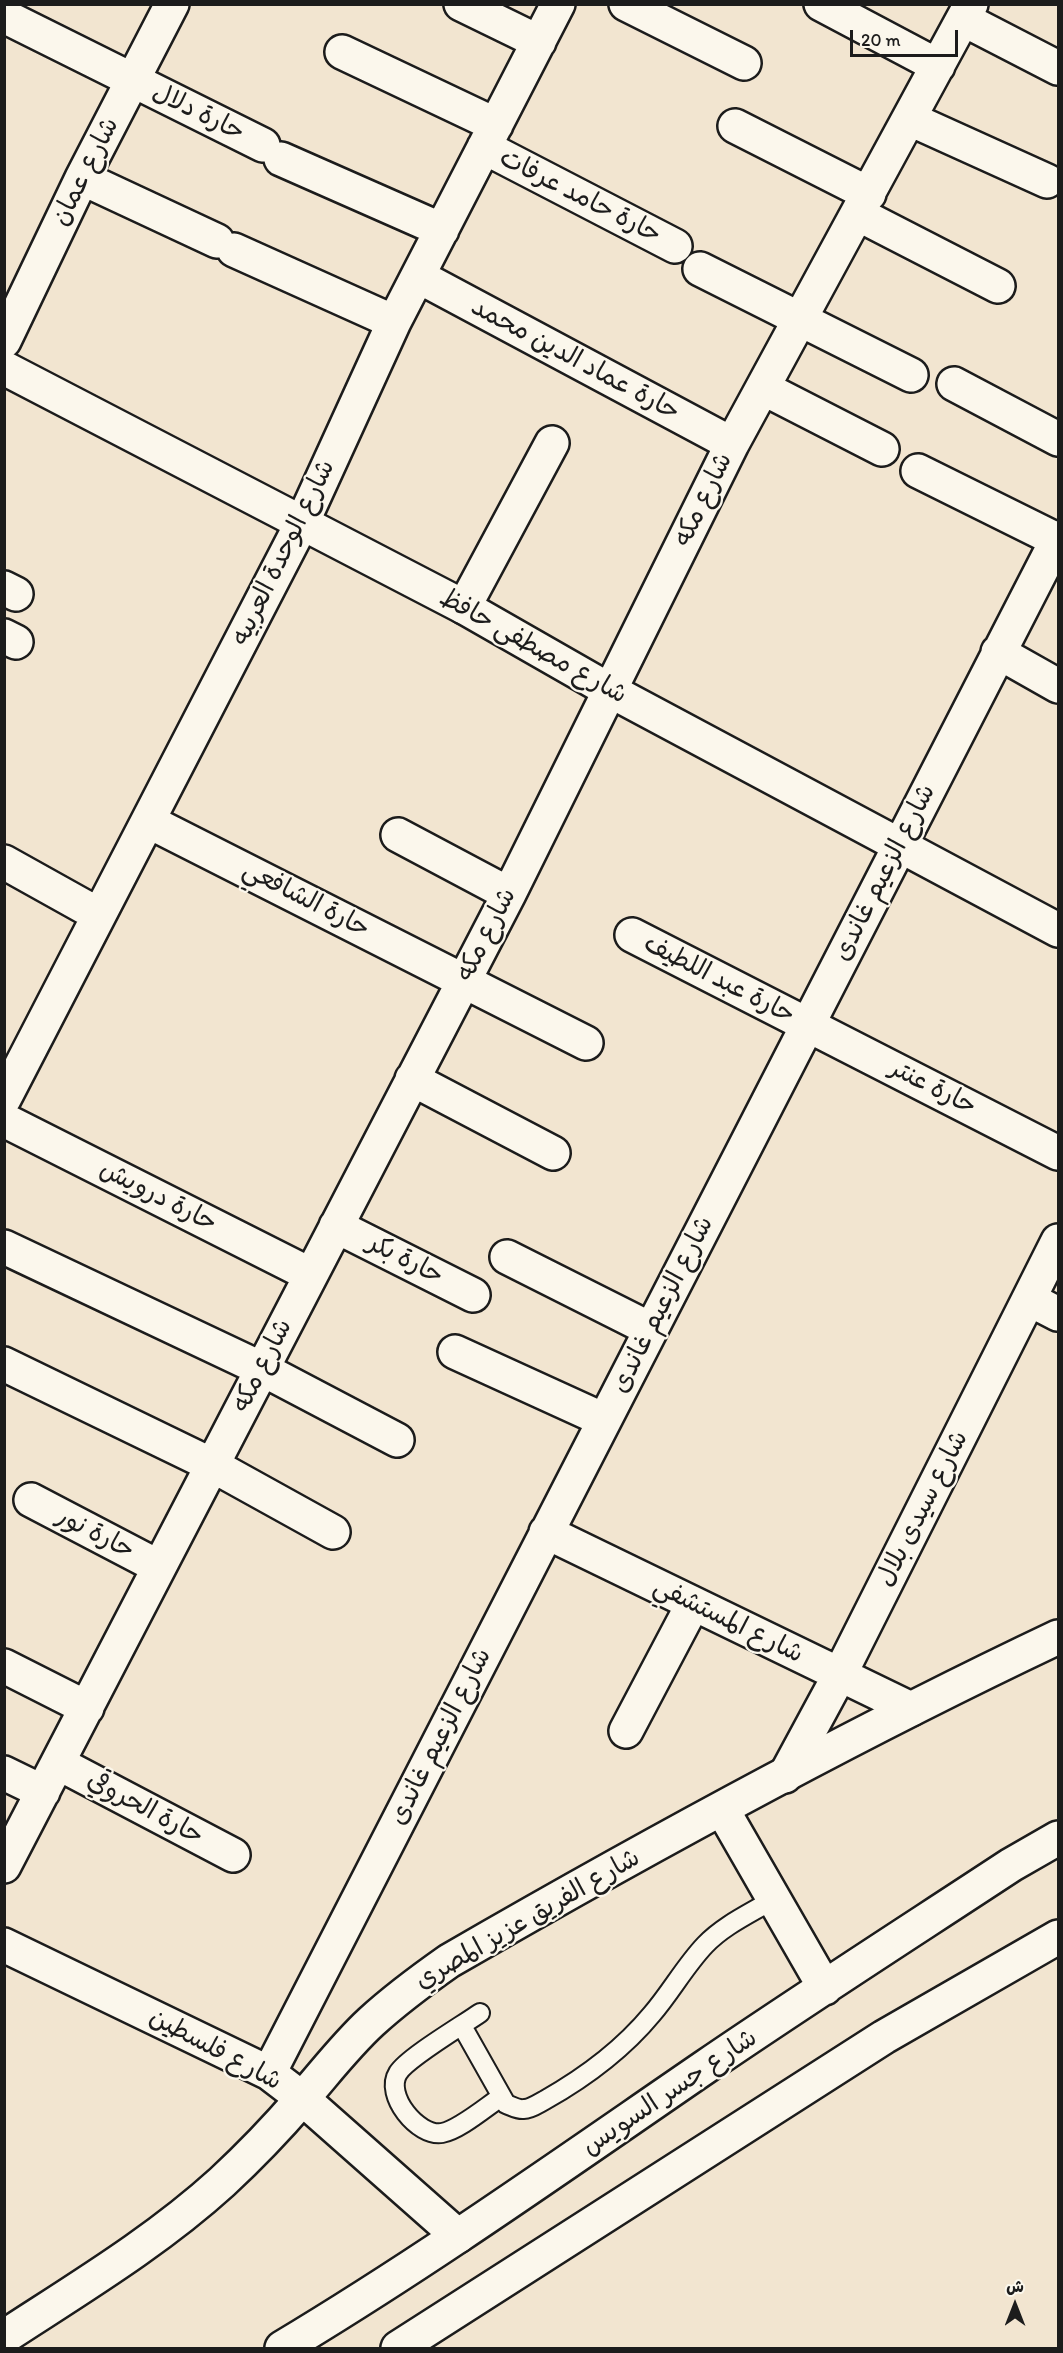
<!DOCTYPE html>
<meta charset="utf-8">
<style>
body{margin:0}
#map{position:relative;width:1063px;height:2353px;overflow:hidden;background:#f2e5d0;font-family:Itim,"Playpen Sans Arabic",sans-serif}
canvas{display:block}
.frame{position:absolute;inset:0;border:6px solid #1c1c1c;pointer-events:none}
.north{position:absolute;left:985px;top:2275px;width:60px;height:60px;-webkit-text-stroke:4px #fbf7ec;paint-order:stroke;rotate:0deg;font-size:16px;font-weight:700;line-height:24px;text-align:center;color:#1c1c1c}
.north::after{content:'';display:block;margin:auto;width:21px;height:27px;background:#1c1c1c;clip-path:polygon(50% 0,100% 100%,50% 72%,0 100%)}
.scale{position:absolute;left:850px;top:30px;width:108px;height:27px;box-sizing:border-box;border:3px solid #1c1c1c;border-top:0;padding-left:8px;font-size:18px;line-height:21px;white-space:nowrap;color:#1c1c1c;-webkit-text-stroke:4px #fbf7ec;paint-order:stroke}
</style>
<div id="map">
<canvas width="1063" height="2353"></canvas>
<div class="frame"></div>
<div class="north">ش</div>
<div class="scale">20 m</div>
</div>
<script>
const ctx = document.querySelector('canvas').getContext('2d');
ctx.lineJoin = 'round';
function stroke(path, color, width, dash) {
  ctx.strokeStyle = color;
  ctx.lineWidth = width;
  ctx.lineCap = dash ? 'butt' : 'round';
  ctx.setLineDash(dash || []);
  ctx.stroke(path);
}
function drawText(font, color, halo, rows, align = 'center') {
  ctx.font = font + ' Itim,"Playpen Sans Arabic",sans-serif';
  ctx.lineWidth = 4.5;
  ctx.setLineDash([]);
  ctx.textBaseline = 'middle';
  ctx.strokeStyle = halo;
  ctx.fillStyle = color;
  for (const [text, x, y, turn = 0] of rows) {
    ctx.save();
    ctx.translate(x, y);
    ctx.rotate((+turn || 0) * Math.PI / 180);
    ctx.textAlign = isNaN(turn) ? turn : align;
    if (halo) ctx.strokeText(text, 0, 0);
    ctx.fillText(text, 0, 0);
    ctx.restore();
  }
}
const service = new Path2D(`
 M480,2013C463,2025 407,2058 398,2073C384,2095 418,2137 442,2133C459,2130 486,2107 501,2097
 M462,2026L506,2104C512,2106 518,2110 524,2109C531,2109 539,2103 545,2100C584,2078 623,2049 652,2014C671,1992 685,1966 705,1945C724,1925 751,1913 774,1899`);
const minor = new Path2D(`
 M461,4L539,42
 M626,4L744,63
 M821,4L938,66
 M4,16L263,145
 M963,19L1058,68
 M342,52L496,125
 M910,119L1047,181
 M735,126L869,194
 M484,147L675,246
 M281,159L442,230
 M82,178L217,241
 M858,214L998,286
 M234,250L394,322
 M700,269L911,375
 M418,276L732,444
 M4,341L82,178L172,4
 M954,384L1058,439
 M763,388L882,449
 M918,471L1057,540
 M4,588L16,594
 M464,607L552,443
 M4,636L16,642
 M998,652L1058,686
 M148,821L586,1043
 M398,835L509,894
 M4,862L99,915
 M632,935L1058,1153
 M412,1079L553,1153
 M4,1099L302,523L394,322L558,4
 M4,1120L311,1275
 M336,1226L473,1295
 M4,1247L262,1369L397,1440
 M507,1257L650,1329
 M1029,1299L1058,1314
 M455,1352L604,1420
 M4,1364L212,1465L333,1532
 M31,1500L159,1567
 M546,1532L911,1709
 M4,1666L87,1708
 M626,1731L693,1604
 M58,1763L233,1855
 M4,1773L43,1792
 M785,1776L839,1676L1058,1241
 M4,1866L509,894L732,444L971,4
 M4,1945L269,2073L303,2099L458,2236
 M269,2073L1058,538`);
const tertiary = new Path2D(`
 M4,368L464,607L609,690L1058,930
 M4,2337C79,2288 156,2242 222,2182C250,2156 276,2129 301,2100C324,2074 345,2046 371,2022C395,2000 422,1980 449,1961C648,1846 851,1735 1058,1637`);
const primary = new Path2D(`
 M722,1809L825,1988
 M282,2348C427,2261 565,2163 705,2067C806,1998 909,1932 1011,1865L1058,1838
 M398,2348L884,2037L1058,1937`);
stroke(service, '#1c1c1c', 22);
stroke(minor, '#1c1c1c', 38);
stroke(tertiary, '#1c1c1c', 38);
stroke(primary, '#1c1c1c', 38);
stroke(service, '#fbf7ec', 18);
stroke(minor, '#fbf7ec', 33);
stroke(tertiary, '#fbf7ec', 33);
stroke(primary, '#fbf7ec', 33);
drawText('26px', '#1c1c1c', '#fbf7ec', [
 ["حارة دلال",198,113,26],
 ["شارع عمان",86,172,-63],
 ["حارة حامد عرفات",580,197,27],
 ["حارة عماد الدين محمد",575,360,28],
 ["شارع مكه",704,500,-64],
 ["شارع الوحدة العربيه",284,553,-64],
 ["شارع مصطفى حافظ",533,647,29],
 ["شارع الزعيم غاندى",885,873,-63],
 ["حارة الشافعي",306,900,27],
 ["شارع مكه",487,935,-63],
 ["حارة عبد اللطيف",719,980,27],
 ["حارة عنتر",933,1088,27],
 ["حارة درويش",158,1197,27],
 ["حارة بكر",405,1260,27],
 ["شارع الزعيم غاندى",663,1305,-63],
 ["شارع مكه",263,1366,-63],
 ["شارع سيدى بلال",923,1509,-63],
 ["حارة نور",95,1534,27],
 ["شارع المستشفي",728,1621,26],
 ["شارع الزعيم غاندى",441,1737,-63],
 ["حارة الحروقي",145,1809,28],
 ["شارع الفريق عزيز المصري",528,1920,-30],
 ["شارع فلسطين",215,2050,28],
 ["شارع جسر السويس",670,2093,-34]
]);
</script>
